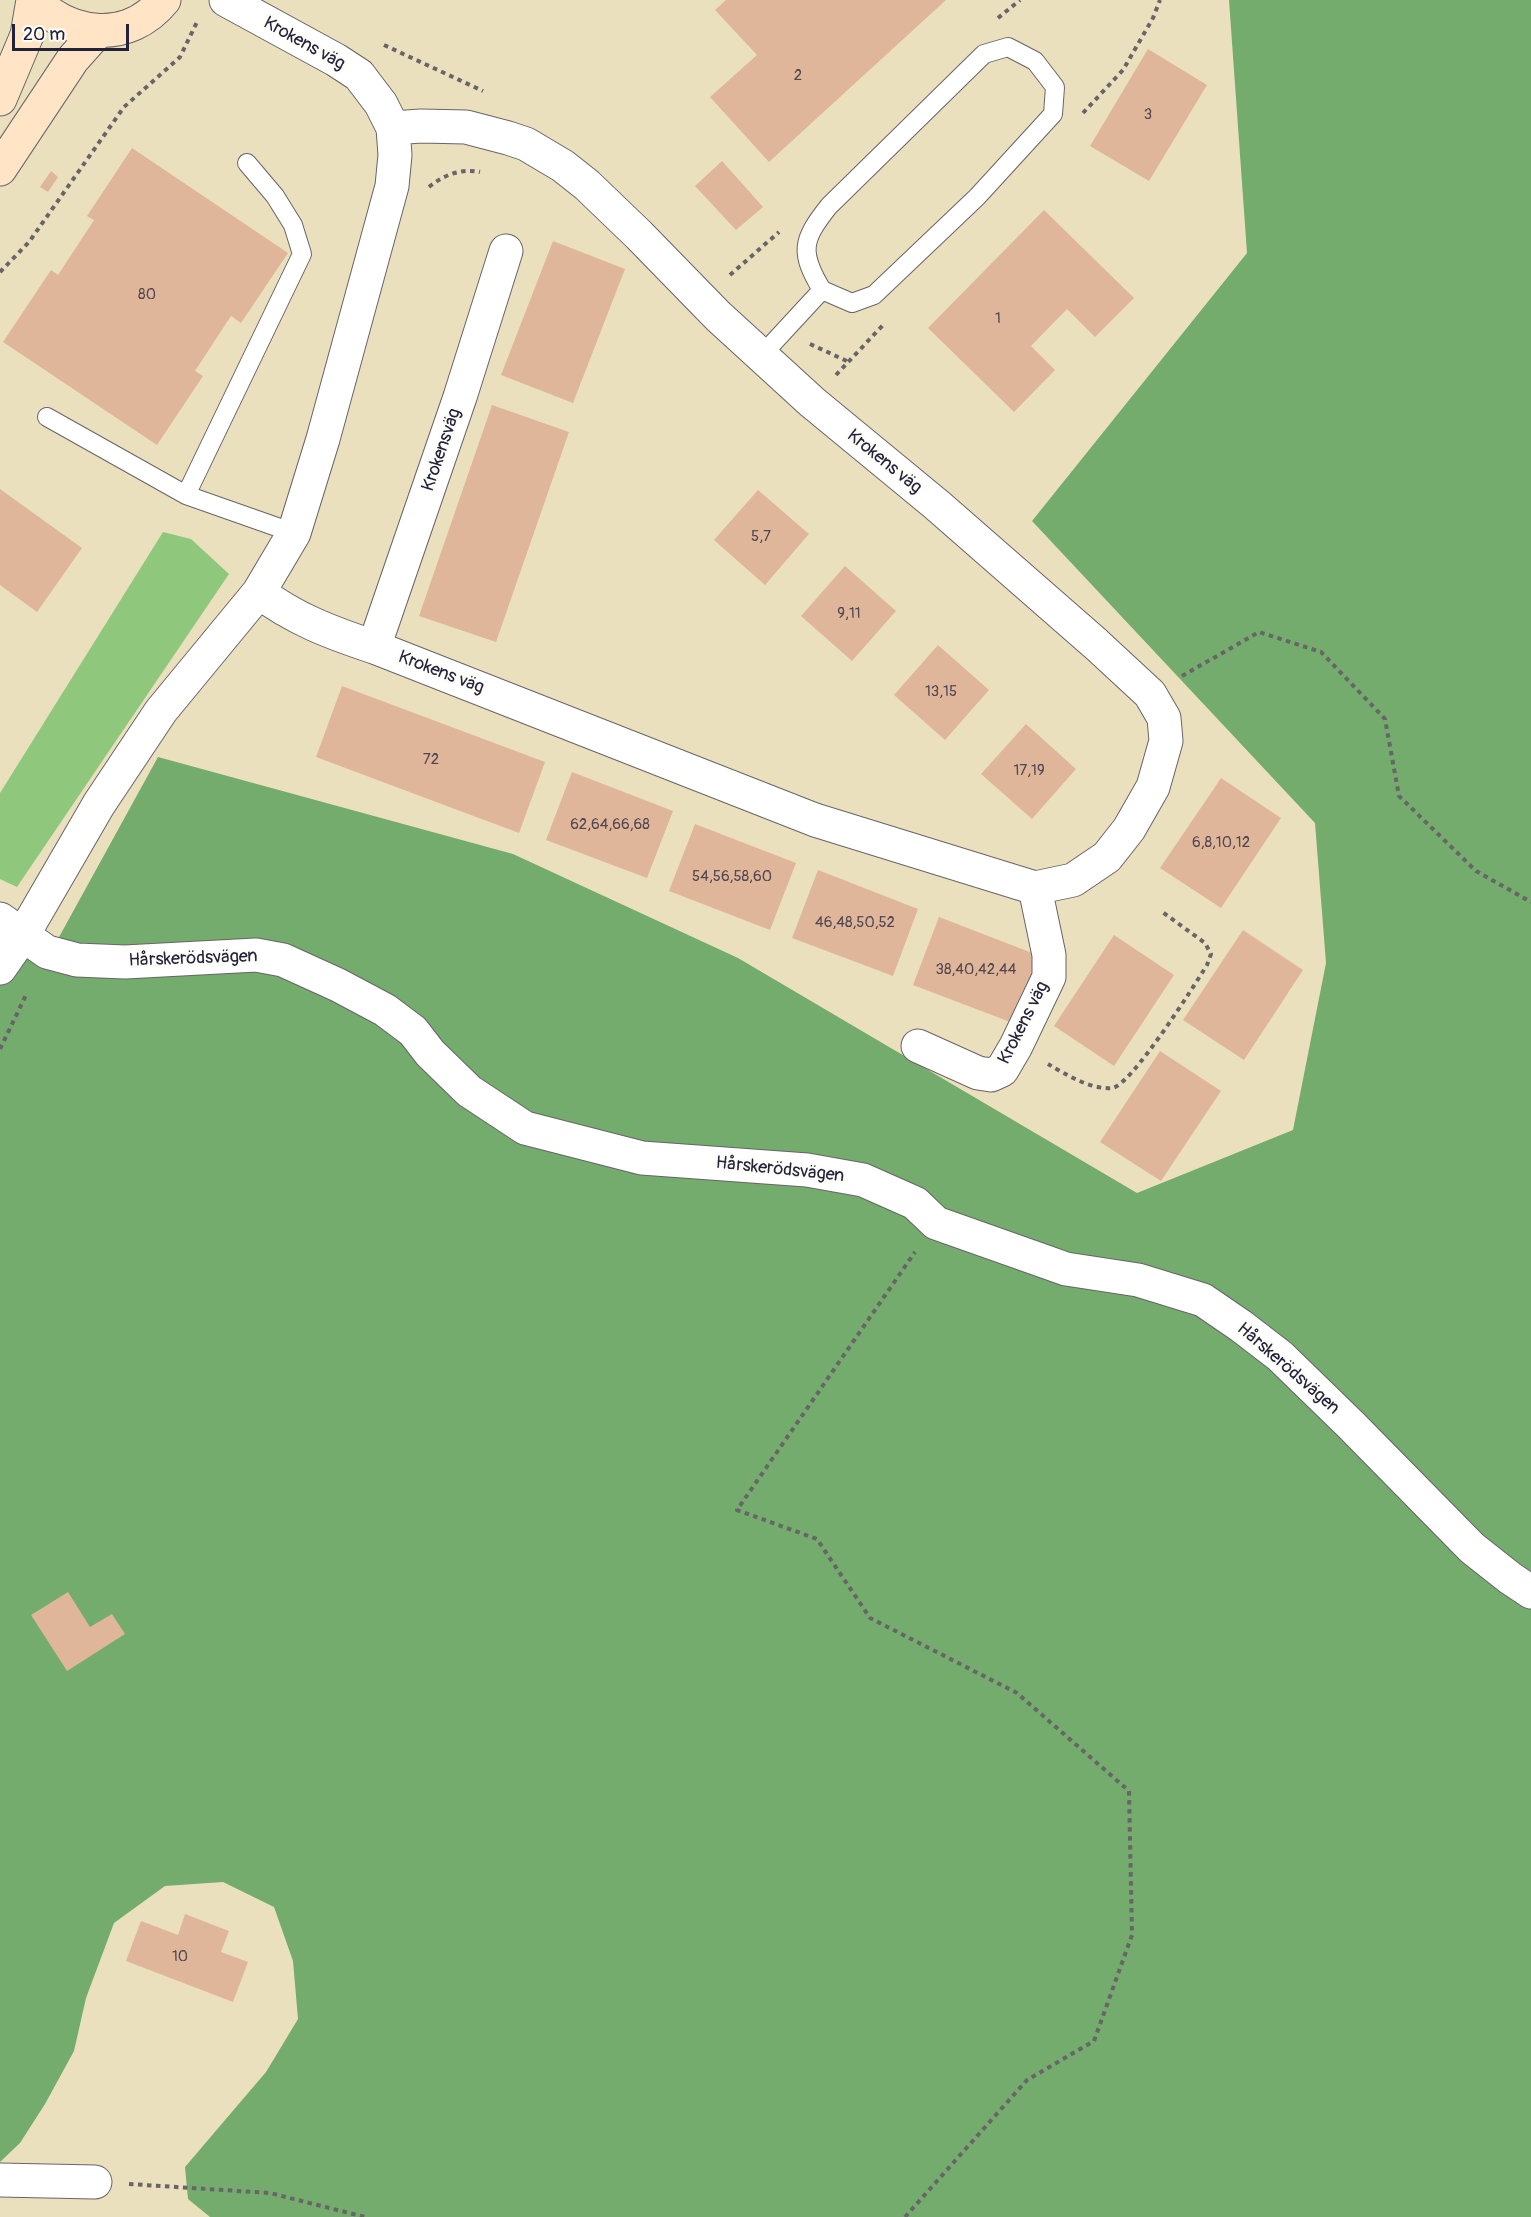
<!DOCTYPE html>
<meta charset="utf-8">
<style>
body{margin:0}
#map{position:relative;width:1531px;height:2217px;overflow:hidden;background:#ebe0bd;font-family:Pangolin,sans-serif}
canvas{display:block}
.scale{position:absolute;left:12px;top:24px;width:117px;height:27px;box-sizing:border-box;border:3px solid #22223b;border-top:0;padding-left:8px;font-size:18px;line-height:21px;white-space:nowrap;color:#22223b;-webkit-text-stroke:4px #fdfcf7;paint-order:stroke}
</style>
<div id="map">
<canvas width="1531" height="2217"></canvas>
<div class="scale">20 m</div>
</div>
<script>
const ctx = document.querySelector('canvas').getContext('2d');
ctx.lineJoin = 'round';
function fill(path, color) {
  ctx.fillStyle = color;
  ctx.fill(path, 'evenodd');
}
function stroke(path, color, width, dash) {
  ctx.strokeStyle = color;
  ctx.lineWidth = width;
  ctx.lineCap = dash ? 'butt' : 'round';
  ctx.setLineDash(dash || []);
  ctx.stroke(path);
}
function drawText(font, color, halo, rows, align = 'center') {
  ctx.font = font + ' Pangolin,sans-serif';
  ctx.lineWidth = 5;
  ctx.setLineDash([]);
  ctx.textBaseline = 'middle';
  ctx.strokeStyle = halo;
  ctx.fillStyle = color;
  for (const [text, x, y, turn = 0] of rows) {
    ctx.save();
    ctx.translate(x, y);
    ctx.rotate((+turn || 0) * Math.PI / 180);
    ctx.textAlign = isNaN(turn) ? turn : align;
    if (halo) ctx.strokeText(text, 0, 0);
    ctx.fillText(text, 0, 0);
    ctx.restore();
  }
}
fill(new Path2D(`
 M163,532L191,539L229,574L17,887L0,879V793Z`), '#8fc87c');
fill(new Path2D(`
 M1229,0H1531V2217H210L188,2199L185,2167L266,2072L298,2019L293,1961L274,1907L223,1882L165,1886L114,1923L86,1998L74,2051L45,2104L20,2143L0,2162V938L42,968L158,757L513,854L738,958L1137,1193L1293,1130L1326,963L1315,823L1032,521L1247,253Z`), '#73ac6c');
fill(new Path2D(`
 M726,0H946L769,162L710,97L757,55L715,10Z
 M1148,49L1207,85L1149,181L1090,146Z
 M132,148L288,253L241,323L231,316L195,371L203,376L157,445L3,342L51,270L58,275L94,220L87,216Z
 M722,161L763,207L736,230L695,186Z
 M51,171L58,177L48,192L40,187Z
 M1044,210L1134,298L1095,337L1067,309L1031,346L1055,370L1014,412L928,328Z
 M553,241L625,269L573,403L501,375Z
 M492,405L569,432L496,642L419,616Z
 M0,489L82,548L37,612L0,585Z
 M758,490L809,534L765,585L714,540Z
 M845,566L896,611L852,661L801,616Z
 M938,645L989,690L945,740L894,695Z
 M342,686L545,762L519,833L316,757Z
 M1026,724L1076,769L1032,819L981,774Z
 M572,772L673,811L647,878L546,840Z
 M1221,778L1281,818L1221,908L1160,868Z
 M695,824L796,863L770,930L669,891Z
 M818,870L918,909L893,976L792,938Z
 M939,917L1040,956L1013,1023L913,985Z
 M1243,930L1303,970L1244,1060L1183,1020Z
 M1114,935L1174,975L1114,1066L1054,1026Z
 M1160,1051L1221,1091L1161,1181L1100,1142Z
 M68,1592L90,1627L112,1614L125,1634L67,1671L31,1615Z
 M185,1914L229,1931L221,1952L248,1962L233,2002L126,1961L141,1921L178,1935Z`), '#dfb699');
const lane = new Path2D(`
 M761,356L822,290L852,303L874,295L977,197L1053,114L1055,87L1035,61L1008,47L984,54L829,206C802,240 799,252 822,290
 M47,417L186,495L294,533
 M186,495L302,254L293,225L275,196L247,163`);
const street = new Path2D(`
 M259,592C294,619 332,633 374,647L815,820L1035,888L1073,880L1107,857L1129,829L1153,787L1166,741L1164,718L1150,694L1096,644L937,505L812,402L718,316L639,235L587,185L563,166L526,144L508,138L466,127L421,126L393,128
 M374,647L460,397L506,251
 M0,919L47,952L77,960L125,962L256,955L283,960L338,985L385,1010L413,1031L430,1053L469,1091L525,1128L642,1158L807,1170L863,1180L915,1203L936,1223L1066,1269L1138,1280L1203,1300L1241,1326L1280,1356L1351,1425L1472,1548L1510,1578L1531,1592
 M0,968L23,935L99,804L161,711L259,592L294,533L323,439L392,186L395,155L393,128L381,104L359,75L336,60L226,0
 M918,1046L978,1073L991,1075L1002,1070L1016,1046L1049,977V955L1035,888
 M0,2180L95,2182`);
const secondary = new Path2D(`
 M34,0C71,37 128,44 164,0
 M0,99L27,35L33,0
 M0,169L73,59L98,31`);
stroke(lane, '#686468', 20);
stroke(street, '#686468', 35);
stroke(secondary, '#686468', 35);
stroke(new Path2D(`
 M998,18L1020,0
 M384,45L483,91
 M1083,113L1123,70L1153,18L1160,0
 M429,187C444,175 461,168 480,172
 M0,272L29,242L124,107L180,57L197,22
 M730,275L779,232
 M810,344L849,362
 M836,375L884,324
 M1182,676L1259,632L1321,652L1385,719L1399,796L1476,871L1531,902
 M0,1049L26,995
 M1048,1064C1065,1074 1091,1090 1112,1088C1131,1086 1194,986 1207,965L1211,954L1205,943L1161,911
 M129,2184L270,2193L365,2217
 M905,2217L1027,2080L1094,2041L1132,1935L1129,1791L1017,1693L870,1618L817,1539L737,1510L915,1252`), '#686468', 4, [4.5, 4.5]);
stroke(lane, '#fff', 18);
stroke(street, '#fff', 33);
stroke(secondary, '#ffe4c6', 33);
drawText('15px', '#514752', null, [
 ["2",798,76],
 ["3",1148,115],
 ["80",147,295],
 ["1",998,319],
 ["5,7",761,537],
 ["9,11",849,614],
 ["13,15",941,692],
 ["72",431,760],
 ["17,19",1029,771],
 ["62,64,66,68",610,825],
 ["6,8,10,12",1221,843],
 ["54,56,58,60",732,877],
 ["46,48,50,52",855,923],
 ["38,40,42,44",976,970],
 ["10",180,1957]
]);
drawText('18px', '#22223b', '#fdfcf7', [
 ["Krokens väg",304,44,29],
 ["Krokensväg",442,450,-71],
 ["Krokens väg",884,462,39],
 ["Krokens väg",441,673,21],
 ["Hårskerödsvägen",193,959,-2],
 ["Krokens väg",1024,1023,-63],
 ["Hårskerödsvägen",780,1170,6],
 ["Hårskerödsvägen",1288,1369,41]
]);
</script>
